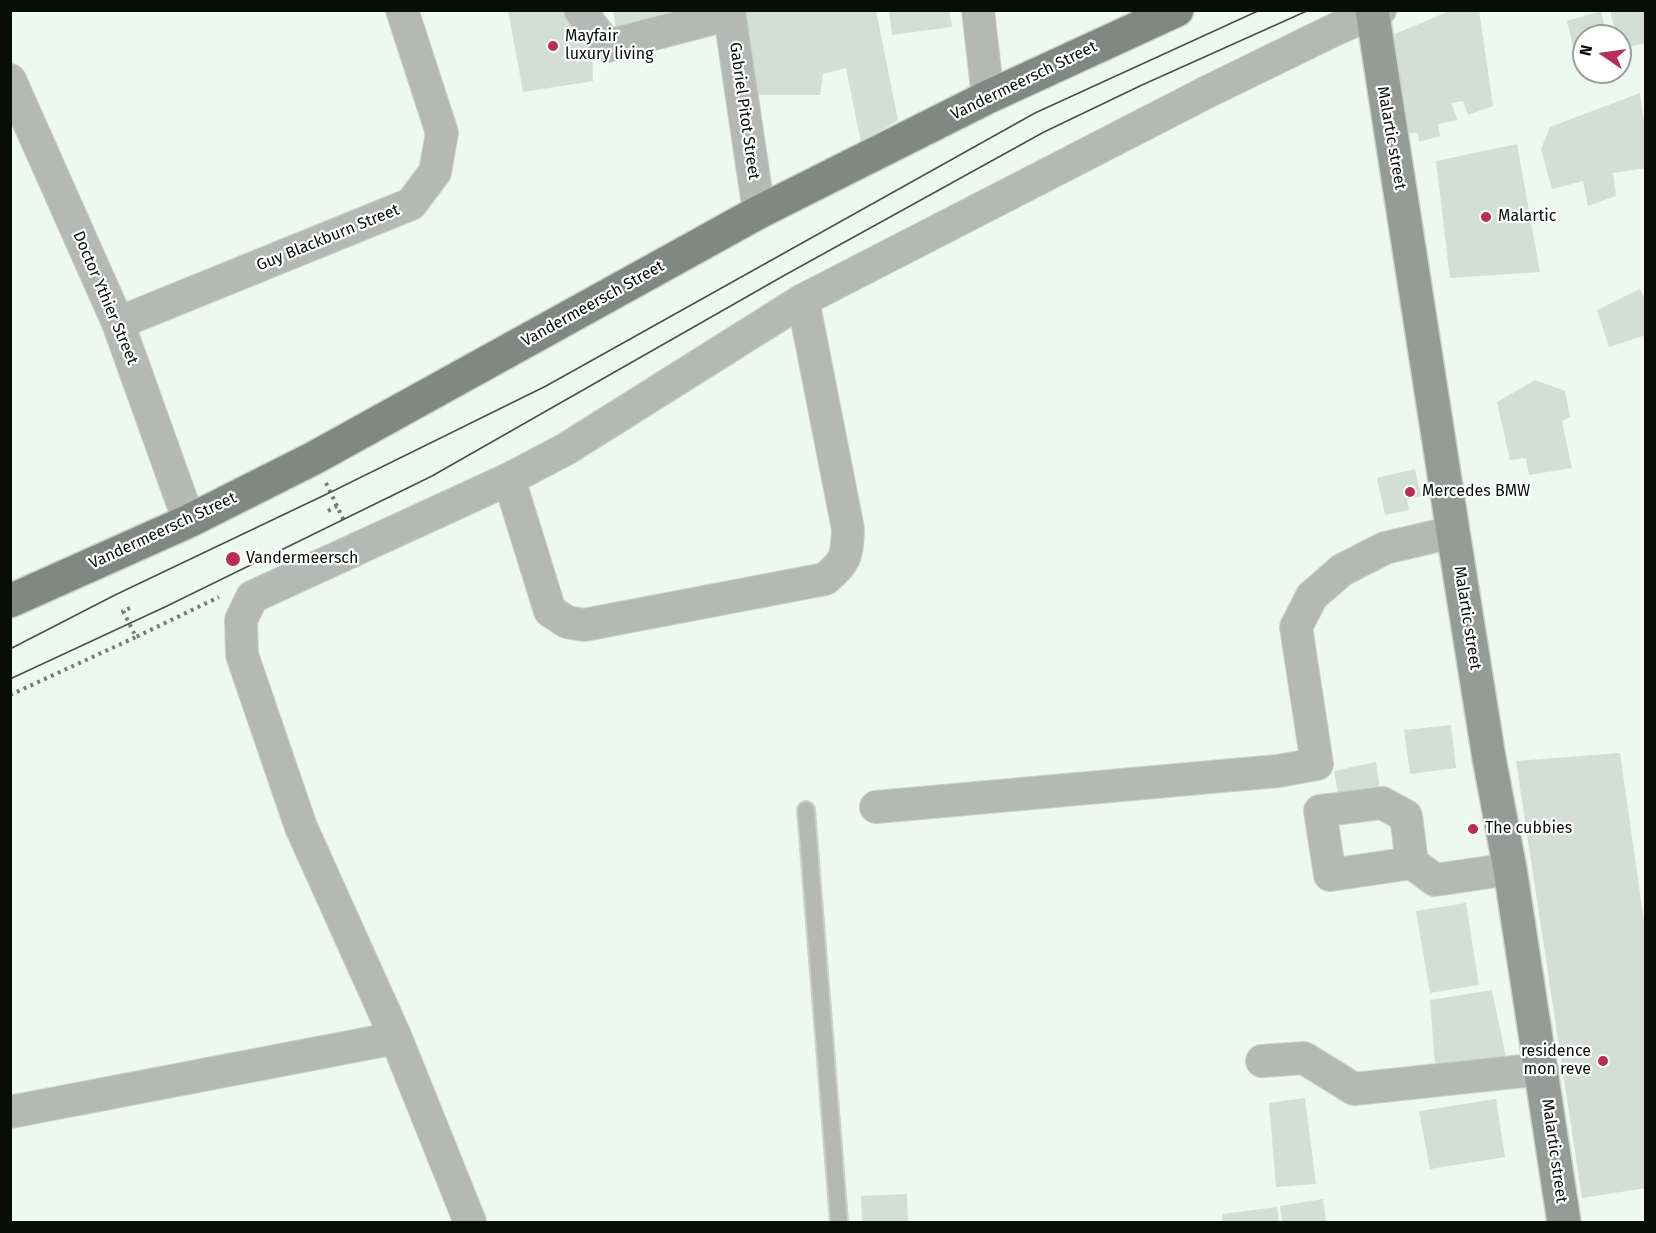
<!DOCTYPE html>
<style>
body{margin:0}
#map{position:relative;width:1656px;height:1233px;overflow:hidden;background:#edf8f0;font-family:"Fira Sans",sans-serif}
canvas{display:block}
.frame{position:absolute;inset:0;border:12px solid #090d0a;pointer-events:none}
.north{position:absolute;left:1572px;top:24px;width:60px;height:60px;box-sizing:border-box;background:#fff;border:2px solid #9d9e9d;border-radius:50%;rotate:283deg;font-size:16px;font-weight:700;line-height:24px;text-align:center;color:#090d0a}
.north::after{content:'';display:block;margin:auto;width:21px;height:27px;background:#ba2c5b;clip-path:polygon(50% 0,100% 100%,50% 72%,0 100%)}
</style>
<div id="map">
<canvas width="1656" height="1233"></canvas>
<div class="frame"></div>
<div class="north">N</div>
</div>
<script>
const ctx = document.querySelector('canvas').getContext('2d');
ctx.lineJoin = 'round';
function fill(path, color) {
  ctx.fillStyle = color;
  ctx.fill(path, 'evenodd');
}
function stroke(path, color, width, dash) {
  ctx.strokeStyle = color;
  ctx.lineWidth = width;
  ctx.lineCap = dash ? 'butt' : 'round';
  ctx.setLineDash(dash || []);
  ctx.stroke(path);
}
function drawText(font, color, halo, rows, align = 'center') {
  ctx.font = font + ' "Fira Sans",sans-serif';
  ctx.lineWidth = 4.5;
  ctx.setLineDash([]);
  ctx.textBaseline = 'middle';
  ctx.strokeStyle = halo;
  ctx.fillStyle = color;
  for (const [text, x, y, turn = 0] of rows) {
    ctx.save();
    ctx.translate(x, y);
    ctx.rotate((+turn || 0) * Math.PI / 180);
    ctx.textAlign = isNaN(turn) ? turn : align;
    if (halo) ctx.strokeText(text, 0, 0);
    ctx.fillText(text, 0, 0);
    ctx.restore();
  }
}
fill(new Path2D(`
 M508,10H591L593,81L523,92Z
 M613,10H683L617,34Z
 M745,10H876L898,120L861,143L846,68L823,74L820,95H756Z
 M889,10H949L952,27L892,35Z
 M1452,10H1479L1493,106L1468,115L1463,101L1451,103L1458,120L1438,124L1440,136L1419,142L1418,133H1407L1394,48L1395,34Z
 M1610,10H1646V43L1620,49V36H1616Z
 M1601,11L1607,36H1584V53L1575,55L1567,21Z
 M1640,93L1646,139V168L1613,173L1616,196L1588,206L1583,181L1552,189L1541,149L1550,127Z
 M1517,144L1540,272L1450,278L1436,161Z
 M1640,289L1646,302V335L1609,347L1597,310Z
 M1535,380L1565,391L1570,417L1562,421L1572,468L1529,475L1526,458L1510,460L1497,402Z
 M1415,469L1421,496L1407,500L1409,510L1385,515L1377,478Z
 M1451,725L1456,768L1410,774L1404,730Z
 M1620,753L1646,935V1188L1582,1198L1516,761Z
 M1376,762L1380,791L1339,798L1334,771Z
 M1466,903L1479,985L1430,993L1416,911Z
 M1492,990L1508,1067L1436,1077L1430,1000Z
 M1305,1098L1316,1184L1276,1187L1269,1103Z
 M1496,1099L1505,1157L1430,1169L1419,1111Z
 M907,1194L908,1222H862L861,1196Z
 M1323,1199L1326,1222H1282L1280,1206Z
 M1277,1207L1279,1222H1222V1214Z`), '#d3ded7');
const lane = new Path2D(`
 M806,810L839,1222`);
const street = new Path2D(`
 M580,10L607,46L730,14
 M729,10L759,212
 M978,10L988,97
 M10,80L118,323L189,521
 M118,323L411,204L435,172L442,133L402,10
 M509,479L550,611L567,622L584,625L825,579C846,562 847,556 848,529L803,300
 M876,807L1278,771L1317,764L1296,627L1312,596L1342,570L1385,548L1453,532
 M1412,863L1330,875L1320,811L1382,803L1406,816L1412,863L1435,880L1510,869
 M1262,1061L1304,1058L1354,1089L1542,1069
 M10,1112L396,1038
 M470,1222L396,1038L301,827L242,655L241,620L252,597L509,479L566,449L803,300L1207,92L1334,30L1380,10`);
const secondary = new Path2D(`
 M1372,10L1453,532L1489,758L1510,869L1564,1222`);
const primary = new Path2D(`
 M10,601L189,521L314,458L759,212L988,97L1177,10`);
stroke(lane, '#c9d2cb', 20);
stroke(street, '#c9d2cb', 34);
stroke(secondary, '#c9d2cb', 36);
stroke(primary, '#c9d2cb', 36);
stroke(new Path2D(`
 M326,483L345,523
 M328,511L337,506
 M130,608L123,611L136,637L219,597
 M10,695L136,637`), '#767d78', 4, [3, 4.5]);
stroke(lane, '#b5b9b6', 16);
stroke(street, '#b5b9b6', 32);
stroke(secondary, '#959c98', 33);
stroke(primary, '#7f8882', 33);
stroke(new Path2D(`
 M10,649L115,595L331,492L546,386L1035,113L1260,10
 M10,679L167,606L432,476L785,275L1044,132L1142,85L1309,10`), '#484e49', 1.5);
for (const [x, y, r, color] of [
 [553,46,6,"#ba2c5b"],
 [1486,217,6,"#ba2c5b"],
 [1410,492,6,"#ba2c5b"],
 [233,559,8,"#ba2c5b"],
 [1473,829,6,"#ba2c5b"],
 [1603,1061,6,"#ba2c5b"]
]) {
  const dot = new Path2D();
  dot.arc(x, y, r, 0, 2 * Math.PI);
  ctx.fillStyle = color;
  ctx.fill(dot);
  stroke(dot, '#fff', 2);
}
drawText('16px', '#090d0a', '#fff', [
 ["Mayfair",565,37],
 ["luxury living",565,55],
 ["Malartic",1498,217],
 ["Mercedes BMW",1422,492],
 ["Vandermeersch",246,559],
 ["The cubbies",1485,829],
 ["residence",1591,1052,"right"],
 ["mon reve",1591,1070,"right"]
], 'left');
drawText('16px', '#090d0a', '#fff', [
 ["Vandermeersch Street",1024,81,-26],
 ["Gabriel Pitot Street",744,111,82],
 ["Malartic street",1391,138,80],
 ["Guy Blackburn Street",328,238,-22],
 ["Doctor Ythier Street",105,298,67],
 ["Vandermeersch Street",593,304,-29],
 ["Vandermeersch Street",163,531,-25],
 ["Malartic street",1467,618,81],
 ["Malartic street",1554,1151,82]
]);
</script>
